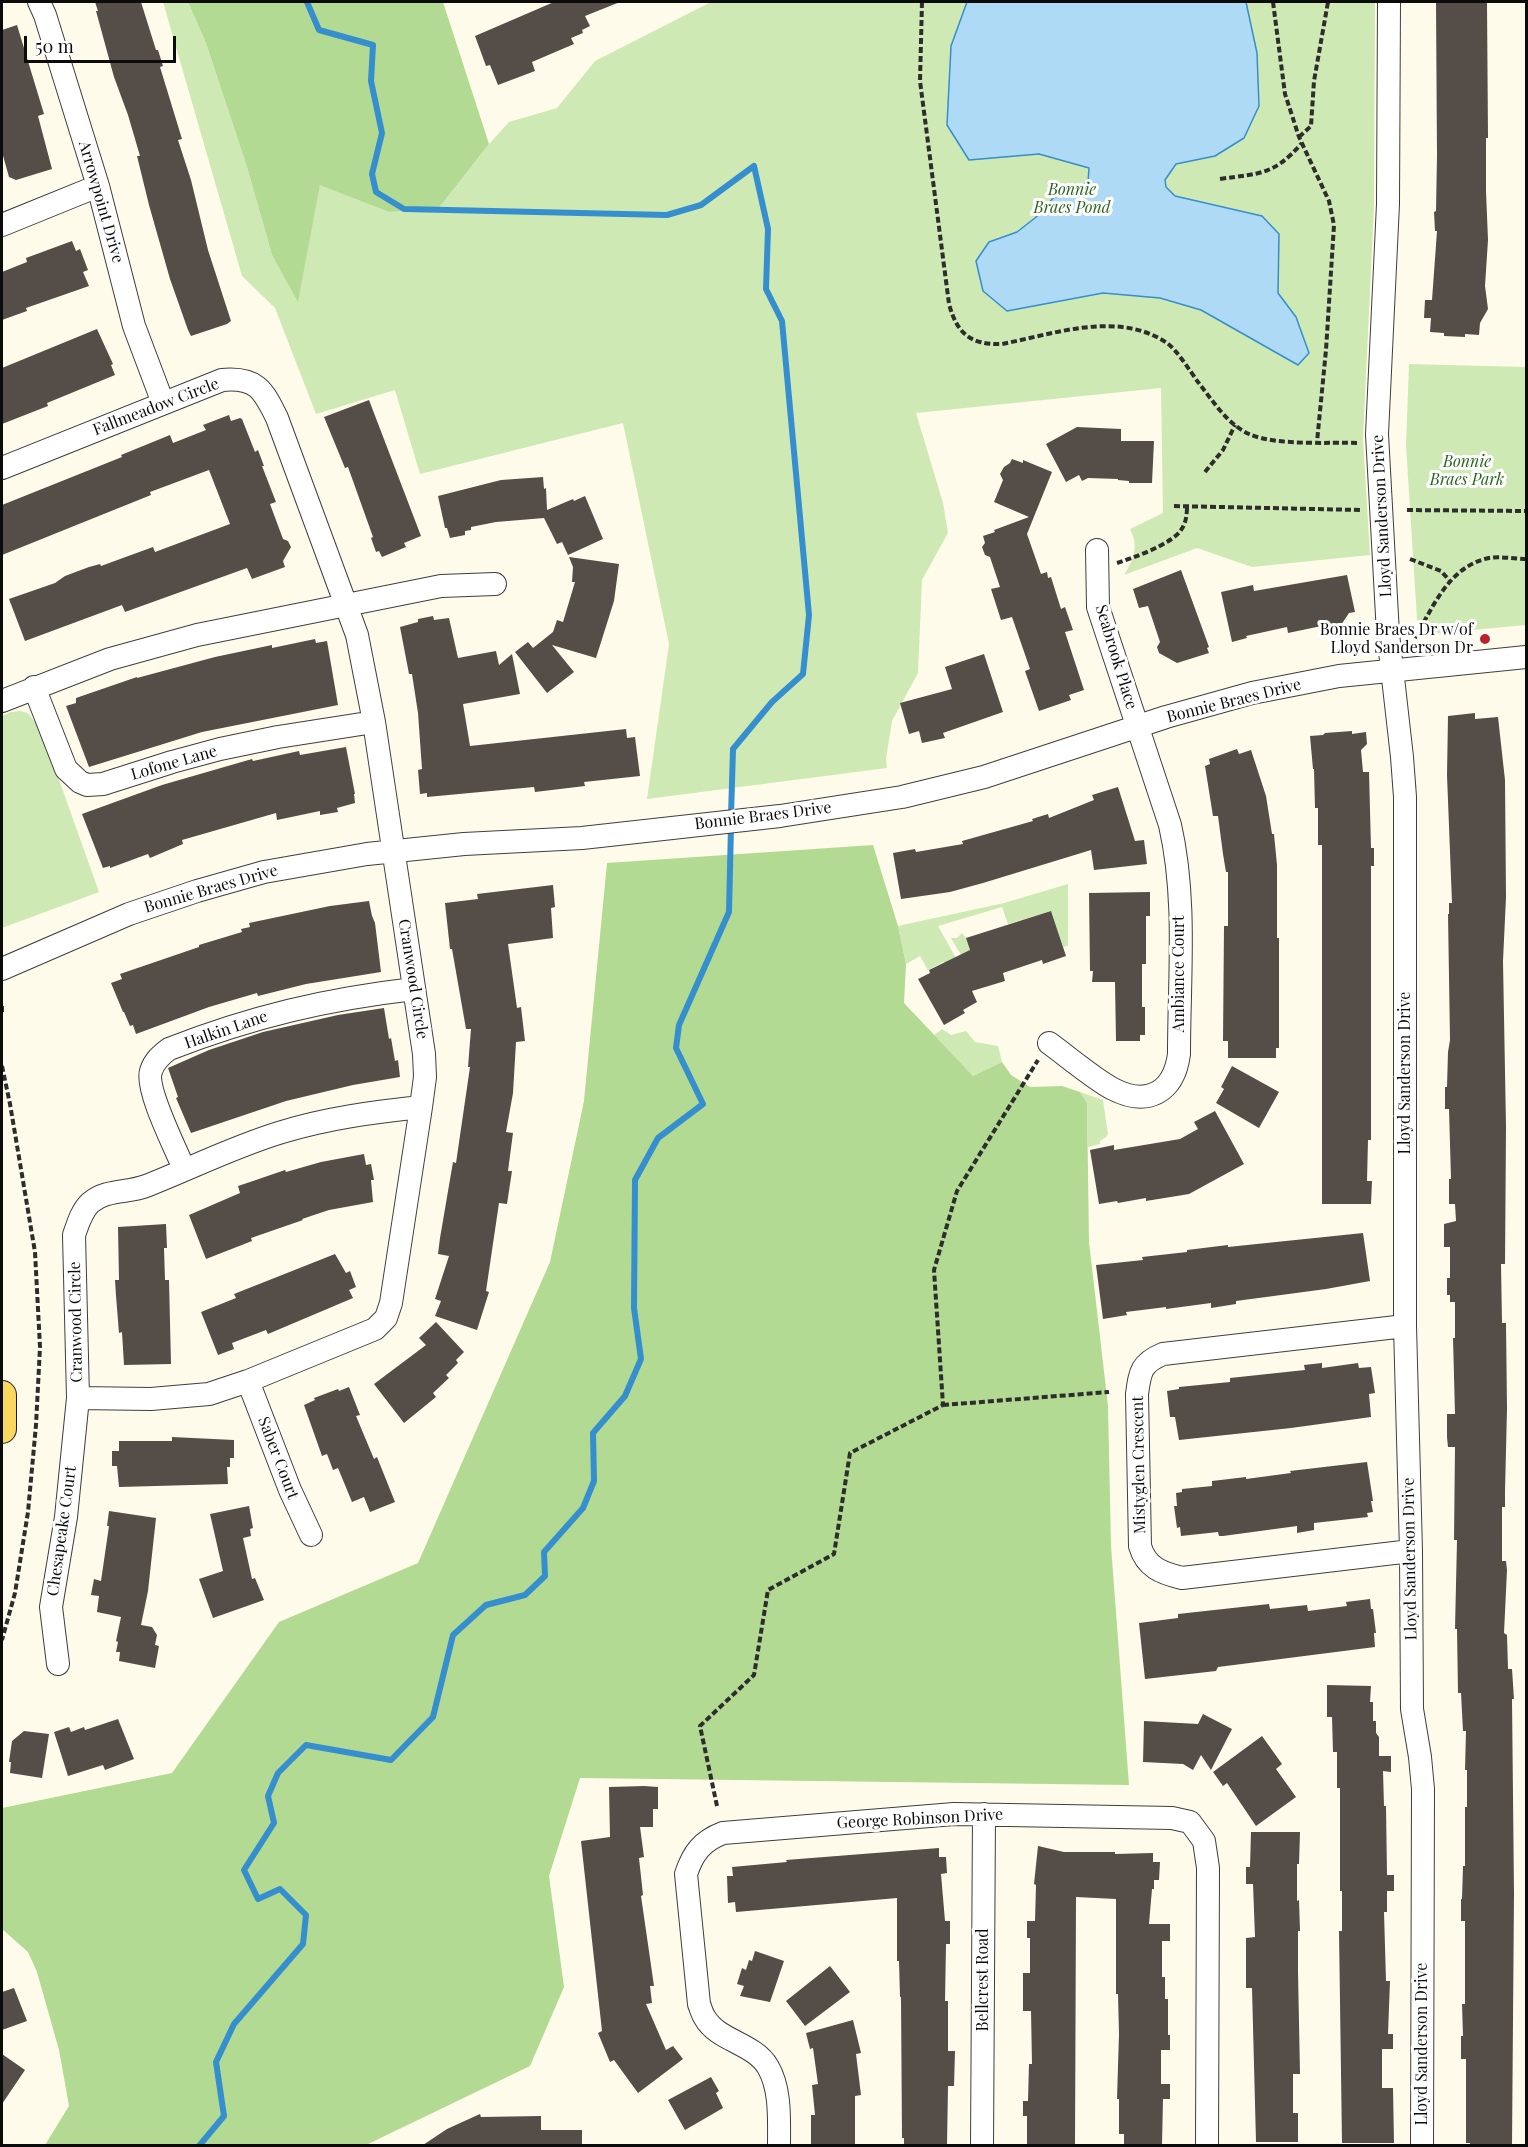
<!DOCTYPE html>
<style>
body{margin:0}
#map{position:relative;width:1528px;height:2147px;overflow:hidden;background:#fffbea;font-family:"Playfair Display",serif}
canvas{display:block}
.frame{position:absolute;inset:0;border:3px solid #0b0b0b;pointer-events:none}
.scale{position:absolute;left:24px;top:36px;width:152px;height:27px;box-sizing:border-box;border:3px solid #0b0b0b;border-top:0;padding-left:8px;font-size:18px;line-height:21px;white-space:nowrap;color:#0b0b0b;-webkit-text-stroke:4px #fff;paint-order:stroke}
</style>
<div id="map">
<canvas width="1528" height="2147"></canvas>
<div class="frame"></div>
<div class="scale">50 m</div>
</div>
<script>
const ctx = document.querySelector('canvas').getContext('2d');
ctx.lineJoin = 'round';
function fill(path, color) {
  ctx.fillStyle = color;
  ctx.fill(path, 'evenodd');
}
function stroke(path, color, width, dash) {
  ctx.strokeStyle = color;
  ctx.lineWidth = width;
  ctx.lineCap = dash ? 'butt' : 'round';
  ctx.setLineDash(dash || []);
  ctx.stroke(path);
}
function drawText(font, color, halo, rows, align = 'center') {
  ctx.font = font + ' "Playfair Display",serif';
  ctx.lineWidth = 6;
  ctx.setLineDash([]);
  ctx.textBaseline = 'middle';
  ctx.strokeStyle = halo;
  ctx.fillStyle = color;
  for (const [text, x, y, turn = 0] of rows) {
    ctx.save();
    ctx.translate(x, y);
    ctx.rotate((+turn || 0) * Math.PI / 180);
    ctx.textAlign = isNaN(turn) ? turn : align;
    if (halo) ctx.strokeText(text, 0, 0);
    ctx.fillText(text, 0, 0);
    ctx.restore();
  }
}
fill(new Path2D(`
 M163,2H188L206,43L247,167L272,255L298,300L320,184L389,212L438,209L489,144L509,122L557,108L595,61L711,2H1375L1374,206L1363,439L1370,555L1252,567L1197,548L1124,575C1134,559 1139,546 1130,529L1163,513L1161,388L916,413L943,503L948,533L922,580L918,673L892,721L886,759L887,768L647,799L669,644L623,423L420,474L395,390L316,414L275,308L242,276Z
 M1409,364L1526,367V625L1418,635L1406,445Z
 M20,711L28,713L36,723L57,774L99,892L2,928V716L11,712Z
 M1068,884V946L1063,947L1051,911L1008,924L1002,907L938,926L956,958L961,955L951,938H957L962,933L966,938L977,972L943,962L928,970L920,956L906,964L898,926L1004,903Z
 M942,1029L951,1035L966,1031L975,1042L998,1046L1002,1062L973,1076L934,1035Z
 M1080,1092L1103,1100L1108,1134L1106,1137L1100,1141V1144L1088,1147L1087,1103Z`), '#cfe9b4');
fill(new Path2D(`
 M188,2H443L489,144L438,209L389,212L320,185L298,302L272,255L247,167L206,43Z
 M873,845L898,926L906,964L904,1003L973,1076L1002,1062L1011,1075L1030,1087L1062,1086L1080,1092L1087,1103L1089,1242L1108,1406L1111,1546L1129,1785L580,1778L549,1876L564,1987L530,2066L366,2145H45L69,2106L59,2050L37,1972L28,1952L2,1929V1808L172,1773L279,1622L418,1563L550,1262L584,1101L607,863Z`), '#b2da93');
const water = new Path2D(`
 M967,2H1246L1257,53L1259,106L1244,138L1215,156L1176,164L1165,180L1166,187L1175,196L1262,216L1279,234L1278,293L1296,317L1309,353L1298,365L1201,310L1160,298L1103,293L1007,311L983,291L976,261L989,242L1017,232L1040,214L1053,198L1088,182L1089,168L1039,154L969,160L947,125L951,46Z`);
fill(water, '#aedaf6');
stroke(water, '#358ece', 1.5);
stroke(new Path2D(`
 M307,2L319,30L373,45L371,81L382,133L372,174L376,192L404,209L667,215L701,205L754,166L768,229L766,289L782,321L809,615L803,674L772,702L733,749L731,816
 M199,2146L224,2116L216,2062L234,2024L303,1944L306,1915L280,1889L258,1899L244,1870L274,1823L268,1796L278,1773L306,1745L391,1760L433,1717L453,1635L486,1605L525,1595L545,1576L544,1552L583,1508L594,1481L593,1433L625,1396L641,1359L634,1308L635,1180L658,1138L703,1104L676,1048L679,1025L729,912L731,826`), '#358ece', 6);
fill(new Path2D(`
 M95,2H141L156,50H158L163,66L160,67L182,139L178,140L191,180L208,250L231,321L227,324L191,336L188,330L170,279L149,205L137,156H140L128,115L114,77L96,11H98Z
 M554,2H620L585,16L590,26L582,30L583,33L571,38L574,44L532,62L535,71L498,85L490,65L486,66L475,36Z
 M1436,2H1487L1488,138H1486V191L1488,240L1485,286L1488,309L1480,323L1479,335L1465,334V337L1444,336V333L1430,332L1431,318H1424L1425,300H1432L1437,231H1435L1434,212L1436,211L1437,156Z
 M17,25L44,114L38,116L52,169L16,180L9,177L2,152V30Z
 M72,241L76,251L80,249L88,270L83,272L89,286L26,308L27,311L2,320V272L27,262L26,258Z
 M97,329L113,364L111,365L115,375L47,403L48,406L2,424V368Z
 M369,400L421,536L404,543L406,547L382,557L379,551L376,552L371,538L373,537L348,467L345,468L324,417Z
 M229,415L231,421L240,418L242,419L255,452L258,450L264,466H262L276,502L270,504L283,539L288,541L291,547L283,561L285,567L252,579L247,568L125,612L122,605L25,641L9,599L55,583L65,576L89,567L100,564L101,566L153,547L155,552L230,524L209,470L150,492L151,495L2,555V505L122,457L121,455L170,435L173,443L206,430L203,425Z
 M1077,427L1121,429V441H1154L1152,483H1129V481L1118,480V479L1088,478L1082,481L1079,475L1066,482L1046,444Z
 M1012,459L1023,463V460L1052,472L1027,534L1041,574L1047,572L1048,578L1051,577L1061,609L1065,607L1073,630L1065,632L1084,690L1069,695L1071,700L1039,711L1025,671L1030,669L1012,617L1001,620L991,589L1000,587L990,557L985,555L982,547L985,543L983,536L995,532L994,530L1029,517L994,502L1003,480L1000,474L1004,467L1010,463Z
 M543,477L544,489L546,488L547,510L573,499L574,501L585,496L603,539L568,555L562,542L557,544L544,518L496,522L471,527V530L465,531V535L450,538L447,528H445L438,496L501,480Z
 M569,557L619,564L616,586L614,601L596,658L552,645L574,672L547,693L515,652L528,642L533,648L553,632L557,620L563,622L575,582H572L573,567Z
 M1181,570L1209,647L1207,648L1209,653L1177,663L1159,653L1157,647L1160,642L1148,606L1139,608L1133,589Z
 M1347,575L1355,612L1349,613L1341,625L1333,626L1331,624L1288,633L1287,627L1246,636L1247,638L1232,642L1221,592L1253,585L1254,591Z
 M433,616L434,620L449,618L458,658L496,651L499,665L512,654L520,694L463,704L470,746L626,729L627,738L635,737L640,776L584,782L585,786L535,792L534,787L427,797V793L420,794L418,770L422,769L418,713L412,674H409L400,627L418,622V619Z
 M315,639L316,643L327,641L338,705L202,732L89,767L66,706L76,703V698L137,677V678L215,657L272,645V648Z
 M984,654L1003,712L943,733L945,738L922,743L919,731L909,734L900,703L952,689L945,667Z
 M1475,713V719L1498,717L1505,780L1506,897L1503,961L1506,1127L1505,1264H1501L1502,1323H1506L1507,1409L1505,1491V1507H1502V1561H1506L1507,1570L1504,1633L1507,1635L1508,1669H1512L1514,1699H1512L1514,1894L1512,2145H1470V2143H1466V2059H1461V2036H1463L1462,2004H1465V1921H1461V1899H1462L1463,1866H1465V1807H1467V1770H1465L1466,1731H1463L1461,1693H1458L1457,1629H1455L1457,1540H1454L1455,1447H1448L1447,1437V1414H1455L1453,1338H1455V1302H1450V1295H1447V1278H1450V1247H1444V1224L1456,1221L1455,1204H1449V1179H1451L1449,1109H1445V1087H1447L1448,1052L1450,1040L1448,914H1449V903H1452L1447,775L1448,716Z
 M1352,731V734L1366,732L1367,744L1361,750L1363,772H1369L1371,848H1374V866H1371V1140H1368L1367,1181H1372L1371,1204H1322V845H1318V808H1315L1314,769H1313L1310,736L1323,735L1325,733Z
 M346,747L355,794H354L355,803L337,808L338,812L320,815V811L277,820L276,813L182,840L183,844L150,858L148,854L110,868V866L103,868L82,814L162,785L252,759L253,761L299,751L300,755Z
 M1237,749L1239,754L1251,750L1266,796L1272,834H1274L1277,865V938H1279V1048H1276V1058H1228V1041H1223L1224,926H1228V872H1226L1223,854L1218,816H1213L1205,766L1210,764L1209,759Z
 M1118,787L1135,841L1144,840L1147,864L1094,870L1091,850L983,883L950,892L901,899L893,853L915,849L916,852L963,844L962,841L1033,821L1032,819L1048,814L1049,818L1094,800L1092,795Z
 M553,885L555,907L551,908L553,938L508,944L517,1008L521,1007L525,1041L516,1042L513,1093L506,1132L513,1133L508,1171H512L507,1204L499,1203L486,1291L489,1292L477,1330L435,1316L441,1301L435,1299L449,1256L438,1254L440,1238L453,1162L456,1163L470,1067H468L471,1029H466L452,949H450L445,903L478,899L477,894Z
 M1150,892V916H1146V964H1142V1007H1145V1035H1140V1041H1116L1115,982H1092L1093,971H1090L1089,893Z
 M369,901L372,916L375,923L381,972L306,984L258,996L257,993L209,1007L136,1034L133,1025L130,1026L124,1012H123L111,983L122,979L120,974L199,947V945L242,932L241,929L250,927L249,923L330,906Z
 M1051,911L1066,956L1043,964L1042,960L1003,973L1005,981L972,991L977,1002L963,1010L965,1013L944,1025L918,979L930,973L929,970L970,950L966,938Z
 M384,1008L389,1039L391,1038L395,1061L398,1060L400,1077L353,1085L286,1101L191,1133L176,1098L178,1097L168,1068L209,1050L263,1032L338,1015Z
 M1232,1066L1279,1092L1259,1128L1216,1103L1224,1089L1221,1087Z
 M1215,1111L1244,1164L1189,1194L1146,1201V1198L1118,1203L1117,1201L1099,1204L1090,1150L1114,1145V1150L1180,1139L1198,1129L1194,1122Z
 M364,1154L366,1165L371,1164L374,1180H371L373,1202L329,1210L302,1219L303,1220L251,1238L252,1241L206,1259L189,1215L240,1193L238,1186L253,1181L285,1170L286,1172L321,1162Z
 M166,1224L167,1248H164L165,1280H169L171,1364L124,1365L122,1332L119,1333L116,1296L115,1280H119L118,1227Z
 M1363,1233L1370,1281L1326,1289L1236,1301V1304L1211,1308V1303L1166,1309V1307L1126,1312L1127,1315L1103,1319L1096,1265L1143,1260L1142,1257L1187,1252V1250L1228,1245V1247Z
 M335,1254L346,1273L350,1271L356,1287L349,1290L353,1298L268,1334L266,1330L232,1343L234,1349L218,1355L201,1312L236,1298L234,1294Z
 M436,1322L464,1352L456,1360L458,1363L446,1375L449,1378L433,1393L436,1397L404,1423L374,1384L426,1345L419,1338Z
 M1322,1363V1368L1358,1363L1359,1368L1371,1367L1375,1393L1369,1394L1371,1417L1291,1428L1179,1440L1175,1417H1170L1167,1391L1179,1389V1387L1230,1382V1378L1305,1370L1304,1365Z
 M349,1387L360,1415L356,1416L374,1459L377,1457L395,1502L370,1512L364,1497L352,1502L338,1468L333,1470L327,1454L322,1456L304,1405L315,1400L314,1398L338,1389L339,1391Z
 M172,1437L234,1440V1458H230V1467H227L228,1484L119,1487L117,1466H112V1451H119V1441H172Z
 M1367,1462L1373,1501H1371L1373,1512L1367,1513L1368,1517L1314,1523V1530L1297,1533V1526L1223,1536H1219L1218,1532L1181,1536L1180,1527L1177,1528L1174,1506H1177L1176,1493L1182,1492V1489L1212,1486V1481L1246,1477V1479L1291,1473L1290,1471Z
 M249,1506L253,1528L250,1529L251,1536L243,1538L252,1579L255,1578L264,1600L213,1618L199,1579L223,1571L210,1514Z
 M109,1511L156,1518L148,1591L141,1625L152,1627L157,1635L155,1645L159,1646L155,1668L119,1661L120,1652H116L118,1642L116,1641L121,1617L97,1612L99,1596L91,1595L94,1579L101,1581L109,1526H107Z
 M1370,1599L1371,1609H1373L1376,1633H1374L1375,1647L1218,1667L1216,1671L1145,1679L1139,1623L1178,1618V1614L1269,1604L1270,1609L1307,1605L1308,1611L1347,1606L1346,1602Z
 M1327,1685L1371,1686L1370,1702H1373V1721H1376V1733L1379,1737V1756H1391V1772L1383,1771L1384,1806H1386L1387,1875H1394V1891H1387V1912H1384L1386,1981H1390L1388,2034H1393V2049H1382V2088H1393L1394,2143H1342L1339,1931H1342V1891H1340V1788H1337V1752H1333L1332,1717H1327Z
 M1203,1714L1232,1729L1211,1770L1201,1755L1193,1770L1183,1764L1143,1762L1144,1721L1198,1724Z
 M118,1719L134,1759L105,1770L103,1765L68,1776L54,1732L69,1727L71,1732L84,1727L85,1730Z
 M24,1731L49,1734L42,1778L10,1773L11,1762H9L12,1741Z
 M1262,1736L1282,1764L1276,1769L1296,1797L1256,1826L1227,1783L1223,1786L1213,1772Z
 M644,1786L658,1787V1809H653V1827H640L644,1857L639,1858L643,1895L641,1896L654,1986H650L652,2003L646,2004L666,2050L673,2046L683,2059L638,2093L614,2060L610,2062L598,2033L602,2031L581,1841L610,1837L609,1787Z
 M1251,1832H1300L1299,1864H1297V1901L1299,1900L1300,1931H1298V1972L1300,2074H1293V2113H1298V2142H1256L1252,1988H1246V1938L1255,1937L1253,1884H1246V1867H1250Z
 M1038,1846L1064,1852H1115V1854L1153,1853V1862H1160L1159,1880H1154V1889H1152L1149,1924H1170V1941H1162V1977H1165V1999H1168V2035H1170V2050H1161V2084H1170V2099H1163L1162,2145H1124V2134H1119V2099H1117L1119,2034L1118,1994H1116V1899L1076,1897L1075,2145H1027V2116H1023V2101H1028L1029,2064H1032L1031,2011H1023V1973H1030V1938H1027V1921H1035L1036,1885L1034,1884Z
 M939,1848V1857H946L947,1873L941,1874L945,1921H950V1944H946L945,2001H948V2051H955L954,2086H948L947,2145H904V2138H902L901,1997H900L899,1961H897V1898L736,1912L735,1902L728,1903L727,1876H733L732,1867L787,1862L786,1860Z
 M755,1951L784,1961L770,2002L740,1996L744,1986L737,1984L742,1968L746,1970L749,1960L752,1961Z
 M830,1966L850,1992L805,2026L786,2001Z
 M14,1988L27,2021L2,2030V1992Z
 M853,2020L861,2053L856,2054L861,2095L855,2096V2145H811V2115H815L812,2085L818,2084L813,2048L810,2049L806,2033Z
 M2,2054L25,2070L2,2104Z
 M711,2077L719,2091L716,2093L723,2108L685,2130L668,2100Z
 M480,2114L481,2117L541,2116V2130H582V2145H423L447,2129Z`), '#544d48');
const minor = new Path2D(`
 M39,2L45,15L98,186L134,326L163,403
 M1389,2L1388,204L1377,434L1388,634L1402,757L1405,797V1326L1411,1551L1412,1709L1420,1757L1423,1789L1422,2146
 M2,225L98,186
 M2,468L222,380C256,377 263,389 277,418L357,635L374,722L424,1054L425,1077L421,1107L391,1303L386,1318L375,1329L248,1381L209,1394L151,1399L78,1398
 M34,687L66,769L80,782L87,785L103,784L172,762L220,749L278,737L374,722
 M2,701L110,659L197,635L441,586L495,584
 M2,969L129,914L197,891L264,872L367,854L464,844L582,838L780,816L902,797L984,777L1166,717L1252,693L1339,676L1526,657
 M1049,1043C1067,1056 1094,1079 1113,1089C1148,1107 1174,1092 1179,1054C1179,978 1187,899 1170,825L1098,607L1097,550
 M184,1169C176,1149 145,1089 151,1071C154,1061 161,1055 169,1049C251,1017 326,999 414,989
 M1405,1326L1163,1354C1141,1363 1140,1372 1137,1394L1140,1546C1146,1567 1161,1573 1182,1578L1411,1551
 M248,1381L290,1490L311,1535
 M58,1664L51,1607L66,1517L78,1398L74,1235C78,1224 81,1212 90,1203C106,1189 128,1193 146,1186C192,1168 235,1146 282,1132C328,1118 374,1112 421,1107
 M779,2146C779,2120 781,2089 768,2067C754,2043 718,2041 705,2018C702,2014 701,2009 699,2004L686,1874C693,1853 702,1841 723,1833L954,1814L1172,1818L1190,1822L1204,1841L1208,1868L1207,2146
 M982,2146L984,1814`);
const major = new Path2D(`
 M2,1395V1429`);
stroke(minor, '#3e3e3e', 24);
stroke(major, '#1c1c1c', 30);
stroke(new Path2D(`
 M922,2L920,81L949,304C957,334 971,345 1002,344C1054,334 1118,310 1167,343C1177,350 1190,371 1198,382C1213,401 1227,424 1249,434C1276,446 1329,442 1359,443
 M1273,2L1285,94L1299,137L1329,201L1334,225L1326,350L1317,442
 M1299,137L1311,126L1314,81L1328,2
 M1220,179C1260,173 1273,176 1302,143
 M1205,472L1223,450L1235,425
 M1174,506L1361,510
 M1407,510L1526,511
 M1410,559L1441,571L1450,581
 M1117,563C1133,558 1172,544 1181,530C1186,523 1187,515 1187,506
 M1415,638C1433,607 1449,566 1489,558C1501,556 1515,559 1526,559
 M2,1006V1012
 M2,1066L10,1104L35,1252L40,1347L36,1425L28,1512L15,1593L2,1640
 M943,1405L1109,1392
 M717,1806L700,1726L754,1675L768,1590L834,1554L850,1453L943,1405L934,1270L957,1191L1038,1060`), '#2d2d2d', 4, [6, 3]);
stroke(minor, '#fff', 22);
stroke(major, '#fad75f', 28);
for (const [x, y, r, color] of [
 [1485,639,6,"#bc2328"]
]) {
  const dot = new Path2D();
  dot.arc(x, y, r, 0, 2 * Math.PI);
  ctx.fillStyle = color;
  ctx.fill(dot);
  stroke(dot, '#fff', 2);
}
drawText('italic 16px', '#29631c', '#fff', [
 ["Bonnie",1072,190],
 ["Braes Pond",1072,208],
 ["Bonnie",1467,462],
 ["Braes Park",1467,480]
]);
drawText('16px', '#0b0b0b', '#fff', [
 ["Arrowpoint Drive",101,202,74],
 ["Fallmeadow Circle",156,407,-21],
 ["Lloyd Sanderson Drive",1382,516,-93],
 ["Seabrook Place",1116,657,73],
 ["Bonnie Braes Drive",1234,701,-14],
 ["Lofone Lane",174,763,-16],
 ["Bonnie Braes Drive",763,816,-7],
 ["Bonnie Braes Drive",211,889,-16],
 ["Ambiance Court",1179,974,-90],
 ["Cranwood Circle",413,979,81],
 ["Halkin Lane",226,1030,-19],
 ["Lloyd Sanderson Drive",1405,1073,-90],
 ["Cranwood Circle",76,1322,-91],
 ["Saber Court",278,1458,69],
 ["Mistyglen Crescent",1139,1465,-91],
 ["Chesapeake Court",62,1531,-82],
 ["Lloyd Sanderson Drive",1410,1559,-91],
 ["George Robinson Drive",920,1819,-3],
 ["Bellcrest Road",983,1980,-90],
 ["Lloyd Sanderson Drive",1422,2044,-90]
]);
drawText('16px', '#0b0b0b', '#fff', [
 ["Bonnie Braes Dr w/of",1473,630],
 ["Lloyd Sanderson Dr",1473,648]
], 'right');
</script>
